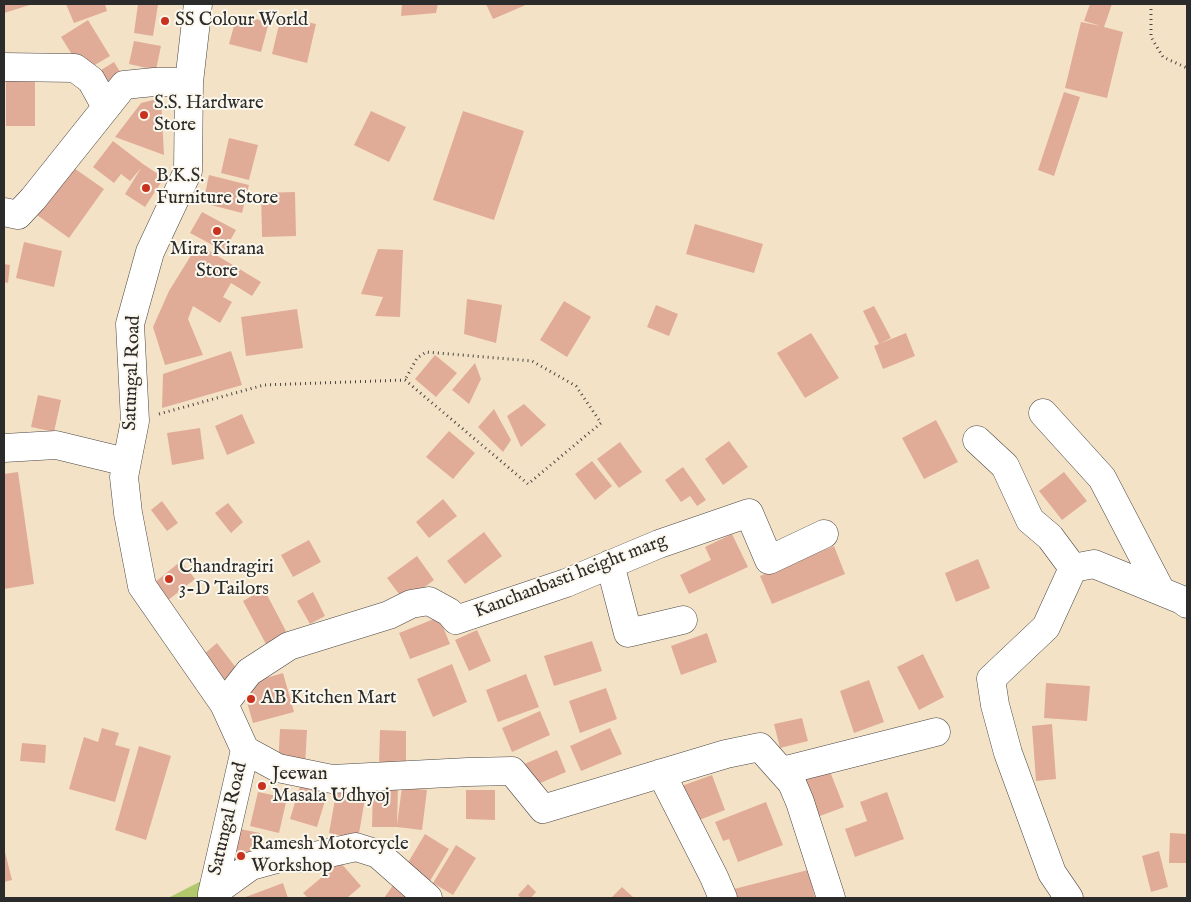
<!DOCTYPE html>
<style>
body{margin:0}
#map{position:relative;width:1191px;height:902px;overflow:hidden;background:#f4e2c7;font-family:"IM FELL English",serif}
canvas{display:block}
.frame{position:absolute;inset:0;border:5px solid #2b2b2b;pointer-events:none}
</style>
<div id="map">
<canvas width="1191" height="902"></canvas>
<div class="frame"></div>
</div>
<script>
const ctx = document.querySelector('canvas').getContext('2d');
ctx.lineJoin = 'round';
function fill(path, color) {
  ctx.fillStyle = color;
  ctx.fill(path, 'evenodd');
}
function stroke(path, color, width, dash) {
  ctx.strokeStyle = color;
  ctx.lineWidth = width;
  ctx.lineCap = dash ? 'butt' : 'round';
  ctx.setLineDash(dash || []);
  ctx.stroke(path);
}
function drawText(font, color, halo, rows, align = 'center') {
  ctx.font = font + ' "IM FELL English",serif';
  ctx.lineWidth = 4;
  ctx.setLineDash([]);
  ctx.textBaseline = 'middle';
  ctx.strokeStyle = halo;
  ctx.fillStyle = color;
  for (const [text, x, y, turn = 0] of rows) {
    ctx.save();
    ctx.translate(x, y);
    ctx.rotate((+turn || 0) * Math.PI / 180);
    ctx.textAlign = isNaN(turn) ? turn : align;
    if (halo) ctx.strokeText(text, 0, 0);
    ctx.fillText(text, 0, 0);
    ctx.restore();
  }
}
fill(new Path2D(`
 M211,876L209,898H168Z`), '#b2c86d');
fill(new Path2D(`
 M4,4H33L4,13Z
 M66,4H105L107,11L74,23Z
 M138,4L158,5L153,36L134,33Z
 M402,4H438L436,13L401,16Z
 M486,4H528L493,19Z
 M1090,4H1112L1104,27L1123,32L1107,98L1065,88L1081,22L1101,26L1084,21Z
 M237,15L269,22L261,52L229,44Z
 M281,16L316,24L307,63L272,54Z
 M88,20L110,56L83,72L61,37Z
 M134,41L161,46L156,70L129,64Z
 M114,62L124,78L103,91L93,75Z
 M6,80H35V126H6Z
 M1064,92L1080,97L1054,176L1038,170Z
 M161,98L164,155L115,137L141,103Z
 M371,111L406,127L389,162L354,145Z
 M463,111L524,131L494,220L433,200Z
 M229,138L258,145L249,180L221,173Z
 M113,141L143,164L164,178L145,207L125,194L141,168L130,181L121,174L114,183L93,167Z
 M71,166L104,189L69,238L37,215Z
 M209,175L249,185L242,213L203,203Z
 M295,192L296,236L262,237L261,193Z
 M202,212L236,230L224,251L190,233Z
 M695,224L763,244L754,273L686,254Z
 M24,242L62,251L54,287L16,278Z
 M198,244L261,282L252,296L231,283L223,297L232,302L220,323L193,306L188,319L203,355L165,365L153,327L169,291Z
 M378,249L403,250L400,317L375,316L383,297L361,294Z
 M4,264L10,265L8,283L4,282Z
 M467,299L502,305L496,343L464,334Z
 M564,301L591,317L567,357L540,340Z
 M656,305L678,314L669,336L647,327Z
 M874,306L891,338L879,344L863,311Z
 M297,309L303,348L246,356L241,317Z
 M811,333L839,378L805,398L777,353Z
 M906,333L915,356L883,369L874,346Z
 M231,351L242,385L162,408L163,374Z
 M435,355L457,373L436,397L415,379Z
 M475,363L481,379L469,404L452,390Z
 M38,395L61,400L54,432L31,427Z
 M524,404L546,425L521,447L507,416Z
 M494,409L511,440L503,452L478,427Z
 M242,414L255,443L227,455L215,426Z
 M936,420L958,462L924,479L902,438Z
 M200,428L204,459L172,465L167,433Z
 M449,431L475,453L453,479L426,457Z
 M729,441L748,467L723,485L705,459Z
 M620,442L642,472L619,488L597,459Z
 M592,461L612,486L595,500L575,474Z
 M683,467L706,500L697,506L690,496L681,502L665,480Z
 M18,472L34,584L4,589V474Z
 M1064,472L1087,501L1062,520L1039,491Z
 M443,499L457,516L429,538L416,522Z
 M162,501L178,523L167,531L151,510Z
 M228,503L243,522L231,533L215,513Z
 M484,532L502,556L465,584L447,561Z
 M732,534L748,567L689,594L680,575L711,560L705,547Z
 M309,540L321,562L293,577L281,555Z
 M834,546L845,574L772,604L760,576Z
 M417,556L434,580L405,602L387,578Z
 M978,559L990,588L956,602L945,573Z
 M181,561L195,579L167,601L154,583Z
 M264,589L288,635L267,646L243,601Z
 M313,592L325,616L310,624L297,601Z
 M439,617L450,644L410,659L399,633Z
 M477,630L491,661L469,671L455,640Z
 M707,633L717,662L681,675L671,646Z
 M592,641L602,671L554,686L544,656Z
 M217,643L237,669L224,680L204,654Z
 M923,654L944,697L919,710L897,667Z
 M452,664L467,702L433,717L417,679Z
 M283,673L294,712L253,723L242,685Z
 M526,674L539,707L498,722L486,690Z
 M869,680L884,722L854,733L840,691Z
 M1046,683L1090,686L1087,721L1044,718Z
 M606,688L617,719L580,733L569,701Z
 M540,711L550,735L512,752L502,728Z
 M802,718L808,741L780,748L774,724Z
 M1052,724L1056,779L1036,781L1032,726Z
 M102,728L119,733L115,745L130,749L115,802L69,789L84,737L98,742Z
 M610,728L622,754L581,771L570,746Z
 M280,729L307,730L305,767L278,766Z
 M380,730L406,731V765H379Z
 M22,743L46,745L45,763L20,761Z
 M139,746L171,756L146,840L115,830Z
 M557,750L566,772L531,787L522,765Z
 M829,769L844,807L812,819L797,781Z
 M712,775L725,810L689,824L676,788Z
 M301,783L328,791L317,827L290,819Z
 M373,787H398L397,825L402,787L427,790L422,830L397,827H372Z
 M337,788L366,793L358,839L329,833Z
 M466,790H495V820L466,819Z
 M258,792L287,798L279,833L250,826Z
 M887,792L904,839L855,857L845,829L867,821L860,802Z
 M766,802L783,845L738,862L729,839L723,841L715,822Z
 M235,828L260,833L254,863L229,859Z
 M1170,833L1187,834V863H1169Z
 M425,834L449,849L427,886L403,871Z
 M456,845L476,858L453,895L433,883Z
 M4,848L12,880L4,882Z
 M1159,851L1168,887L1151,892L1142,856Z
 M340,862L361,886L347,898H308L303,893Z
 M808,870L815,898H737L734,889Z
 M283,883L288,898H243Z
 M394,884L415,898H384Z
 M528,884L536,892L531,898H521L518,895Z
 M622,887L634,898H611Z`), '#e1ac97');
const minor = new Path2D(`
 M198,4L189,82L188,171L150,252L130,324L135,421L124,477L128,513L142,586L224,704L245,750L212,894V898
 M4,67L75,68L91,80L106,107
 M4,212L18,215L33,199L124,85L154,82H189
 M1043,413L1102,478L1161,591
 M977,440L1005,466L1030,520L1050,537L1073,568
 M4,448L56,445L126,462
 M610,564L628,633L683,620
 M224,704L249,672L289,646L389,615L411,604L429,601L449,612L456,620L566,583L659,544L749,513L769,560L824,534
 M245,750L278,768L332,779L468,772L512,771L543,809L726,754L760,747L792,783L800,802L831,898
 M782,771L936,732
 M661,773L714,877L723,898
 M212,894L251,866L280,858H306L356,847L378,854L428,898
 M1069,898L1052,873L1008,753L995,705L991,679L1046,627L1073,568L1094,564L1182,600L1187,604`);
stroke(minor, '#494642', 29);
stroke(new Path2D(`
 M1151,4V37L1163,57L1187,68
 M159,414L264,385L405,380L528,484L601,423L576,386L532,361L426,352L417,358L405,380`), '#494642', 3, [1, 4]);
stroke(minor, '#fff', 28);
for (const [x, y, r, color] of [
 [165,21,5,"#c8321e"],
 [144,115,5,"#c8321e"],
 [146,188,5,"#c8321e"],
 [217,231,5,"#c8321e"],
 [169,579,5,"#c8321e"],
 [251,699,5,"#c8321e"],
 [262,786,5,"#c8321e"],
 [241,856,5,"#c8321e"]
]) {
  const dot = new Path2D();
  dot.arc(x, y, r, 0, 2 * Math.PI);
  ctx.fillStyle = color;
  ctx.fill(dot);
  stroke(dot, '#fbf7ec', 2);
}
drawText('19px', '#2b2b2b', '#fbf7ec', [
 ["SS Colour World",175,21],
 ["S.S. Hardware",154,104],
 ["Store",154,126],
 ["B.K.S.",156,177],
 ["Furniture Store",156,199],
 ["Mira Kirana",217,250,"center"],
 ["Store",217,272,"center"],
 ["Chandragiri",179,568],
 ["3-D Tailors",179,590],
 ["AB Kitchen Mart",261,699],
 ["Jeewan",272,775],
 ["Masala Udhyoj",272,797],
 ["Ramesh Motorcycle",251,845],
 ["Workshop",251,867]
], 'left');
drawText('19px', '#2b2b2b', '#fbf7ec', [
 ["Satungal Road",133,373,-88],
 ["Kanchanbasti height marg",571,577,-21],
 ["Satungal Road",229,819,-77]
]);
</script>
